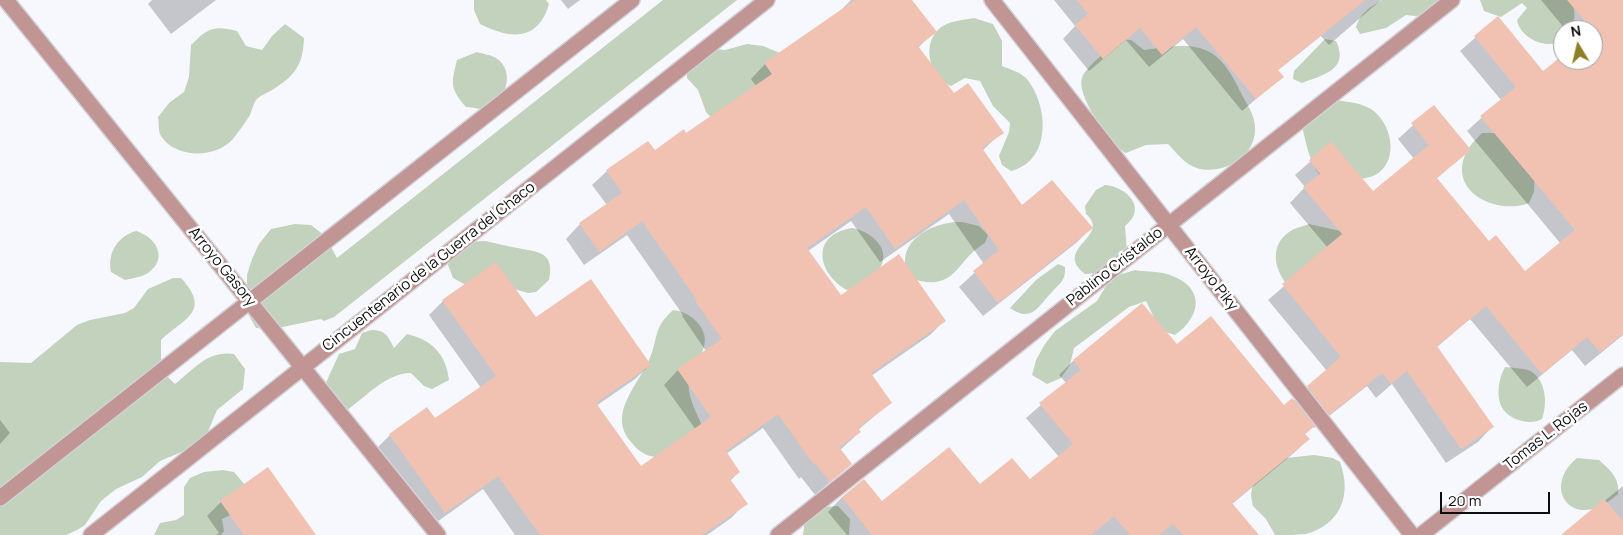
<!DOCTYPE html>
<style>
body{margin:0}
#map{position:relative;width:1623px;height:535px;overflow:hidden;background:#f7f8fe;font-family:Manrope,sans-serif}
canvas{display:block}
.north{position:absolute;left:1553px;top:20px;width:50px;height:50px;box-sizing:border-box;background:#fff;border:1px solid #9e9e9f;border-radius:50%;rotate:351deg;font-size:14px;font-weight:700;line-height:20px;text-align:center;color:#0c0d0f}
.north::after{content:'';display:block;margin:auto;width:18px;height:22px;background:#8e8027;clip-path:polygon(50% 0,100% 100%,50% 72%,0 100%)}
.scale{position:absolute;left:1440px;top:492px;width:110px;height:22px;box-sizing:border-box;border:2px solid #0c0d0f;border-top:0;padding-left:6px;font-size:15px;line-height:18px;white-space:nowrap;color:#0c0d0f;-webkit-text-stroke:4px #fff;paint-order:stroke}
</style>
<div id="map">
<canvas width="1623" height="535"></canvas>
<div class="north">N</div>
<div class="scale">20 m</div>
</div>
<script>
const ctx = document.querySelector('canvas').getContext('2d');
ctx.lineJoin = 'round';
function fill(path, color) {
  ctx.fillStyle = color;
  ctx.fill(path, 'evenodd');
}
function stroke(path, color, width, dash) {
  ctx.strokeStyle = color;
  ctx.lineWidth = width;
  ctx.lineCap = dash ? 'butt' : 'round';
  ctx.setLineDash(dash || []);
  ctx.stroke(path);
}
function drawText(font, color, halo, rows, align = 'center') {
  ctx.font = font + ' Manrope,sans-serif';
  ctx.lineWidth = 5;
  ctx.setLineDash([]);
  ctx.textBaseline = 'middle';
  ctx.strokeStyle = halo;
  ctx.fillStyle = color;
  for (const [text, x, y, turn = 0] of rows) {
    ctx.save();
    ctx.translate(x, y);
    ctx.rotate((+turn || 0) * Math.PI / 180);
    ctx.textAlign = isNaN(turn) ? turn : align;
    if (halo) ctx.strokeText(text, 0, 0);
    ctx.fillText(text, 0, 0);
    ctx.restore();
  }
}
fill(new Path2D(`
 M474,0H546L549,4C538,42 510,39 480,24L474,10Z
 M663,0H737L334,317L324,321L321,319L273,329L256,328L247,312V275L252,259L259,244L271,229L295,224L311,225L325,236L337,258Z
 M1382,0H1440L1422,17L1406,15L1386,28L1360,34L1356,27C1361,12 1369,8 1382,0Z
 M1480,0H1571C1576,11 1575,19 1572,30H1563V40C1547,51 1520,38 1517,20L1527,8L1522,3L1501,17L1484,11Z
 M974,18L993,24L1002,41V66C1009,69 1020,72 1026,78C1049,105 1052,161 1011,171L1002,165L999,156L1009,132L1010,123L993,106L980,81L965,78L951,86C929,76 921,44 940,28C948,21 963,20 974,18Z
 M285,24L304,38C303,65 295,76 272,90C267,93 259,96 256,100C253,104 252,110 250,115C245,123 238,133 232,140C214,159 175,158 161,136C158,131 159,123 158,117L170,102L184,92L189,77L191,45C208,28 213,25 237,31L246,46L262,50L272,36Z
 M1120,39L1131,40L1144,50C1195,42 1217,41 1240,91C1246,104 1256,115 1255,130C1255,161 1212,181 1187,163C1180,158 1174,150 1168,144L1146,145L1126,153C1111,145 1076,96 1082,78C1085,67 1111,48 1120,39Z
 M1325,39L1336,41C1350,70 1322,75 1302,83L1293,79L1294,71Z
 M747,44L763,46L780,53V71L717,124L706,112L698,90L687,78V66L714,49L725,50Z
 M477,52C483,54 491,55 496,58C516,70 506,103 486,108C480,110 472,107 466,107C450,89 451,83 457,60Z
 M1330,100C1343,101 1359,102 1371,109C1391,122 1400,159 1377,174C1367,180 1354,179 1343,179C1336,179 1327,181 1321,176C1308,163 1305,135 1300,118Z
 M1482,133H1500L1535,171L1534,192L1529,203C1499,215 1449,194 1465,155C1469,146 1475,140 1482,133Z
 M1105,185C1127,187 1148,208 1125,226L1127,252L1100,273L1085,274C1052,248 1112,237 1086,214L1085,206L1096,190Z
 M962,222L979,226L988,235L985,243C955,260 957,294 910,278C891,243 932,221 962,222Z
 M1309,224L1345,232L1352,239L1285,282C1272,264 1271,241 1294,229C1299,227 1304,226 1309,224Z
 M852,228C872,231 895,252 877,272C870,280 859,286 851,292C818,277 808,235 852,228Z
 M136,231C156,237 169,258 148,273C142,277 133,278 125,280L111,272C107,253 118,236 136,231Z
 M485,241C494,243 503,245 512,247C534,252 556,249 549,280L536,292L528,293L514,289L466,285L453,278L448,265L449,256L469,242Z
 M1058,264L1065,267C1066,281 1059,284 1051,293C1038,307 1031,323 1010,308L1036,280Z
 M1135,270C1146,272 1160,271 1170,275C1205,287 1202,316 1175,335L1160,330L1146,301L1129,307L1074,348L1070,365L1061,378L1047,384L1032,375L1036,360L1045,344L1055,331L1097,301L1106,286L1119,275Z
 M173,278H181C212,312 184,318 161,340V370L175,384C194,369 208,350 234,354L245,369L243,389L217,410L207,434L184,451L160,461L142,477L116,489L101,501L85,525L77,530L66,535H0V362L31,363L77,325L90,320L125,313L134,308L148,289Z
 M673,310C683,311 690,315 697,322C717,344 693,361 689,383C687,397 698,415 703,428L664,458C649,457 640,454 631,442C607,415 637,386 649,360C659,338 652,329 673,310Z
 M371,330C386,330 388,336 394,348L407,334C432,340 446,354 449,380L432,389L424,386L411,373C386,373 366,397 347,410L330,402L324,387L339,354L355,349L362,333Z
 M1505,367C1513,368 1521,368 1528,370C1546,377 1548,403 1542,419C1530,426 1508,420 1501,406C1496,394 1499,378 1505,367Z
 M1314,455L1333,458L1340,462C1352,495 1341,524 1306,534C1297,535 1285,535 1275,535L1266,519L1253,506L1251,496L1252,488L1259,474L1286,458Z
 M1577,458L1599,460C1610,470 1620,478 1618,494C1573,535 1540,488 1577,458Z
 M223,470L234,472L245,485L241,510L222,519L224,531L221,535H154L160,523L176,520L184,515V487L190,478L204,472Z
 M838,506L850,519L849,535H803L805,519L822,507Z`), '#c2d2bc');
fill(new Path2D(`
 M152,0H216L171,34L148,4Z
 M561,0H580L568,9Z
 M851,0H911L935,31L918,48L954,95L1002,132L982,151L1021,207L1091,228L1076,243L983,316L959,287L984,264L949,214L880,262L851,221L808,251L840,296L944,321L930,335L871,376L890,403L858,430L860,432L840,450L851,464L815,495L801,477L799,479L763,428L726,454L739,472L730,481L746,503L731,518L707,535H515L483,489L430,527L376,449L390,435L434,420L481,388L429,315L443,301L535,319L650,365L635,379L596,406L640,468L696,430L664,385L678,370L706,351L682,316L683,315L627,235L584,265L566,239L580,224L607,205L592,185L607,171L654,152L686,134L756,86L751,79L765,64L838,13Z
 M1054,0H1381L1329,45L1321,36L1277,71L1282,77L1242,111L1183,39L1149,67L1126,40L1089,71L1063,39L1075,26Z
 M1541,0H1623V335L1585,366L1572,350L1527,387L1470,319L1437,347L1492,427L1478,442L1446,463L1392,384L1376,398L1367,386L1314,428L1313,426L1304,435L1308,439L1294,453L1232,504L1257,535H847L828,512L842,497L882,503L980,486L1029,481L1059,457L1026,418L1066,383L1059,375L1073,361L1142,305L1177,346L1283,406L1293,401L1327,371L1268,300L1328,248L1290,203L1305,187L1295,175L1331,143L1373,193L1414,159L1398,139L1433,107L1469,150L1436,179L1488,243L1525,272L1560,243L1467,131L1501,100L1460,51L1498,18L1543,73L1563,57V60H1593V30H1566Z
 M0,420L10,433L0,444Z
 M1623,486V535H1564L1571,528Z
 M221,502L314,535H216L219,533L207,516Z`), '#0003');
fill(new Path2D(`
 M855,0H912L937,32L918,46L954,93L968,83L1004,133L982,148L1022,205L1052,180L1093,228L998,303L973,271L999,250L964,200L895,249L866,207L807,248L841,295L899,254L946,321L871,373L892,403L858,428L861,432L839,447L852,464L830,482L816,464L814,465L778,414L726,451L740,472L730,479L748,504L702,535H540L498,476L445,513L389,434L427,407L435,418L496,376L442,300L496,262L536,317L591,279L651,365L596,403L641,466L711,417L677,369L722,339L695,301L697,300L642,221L599,252L579,223L622,193L606,170L648,141L655,150L684,129L686,133L772,74L764,63Z
 M1077,0H1365L1278,70L1284,77L1256,99L1196,27L1162,55L1140,28L1103,59L1075,25L1088,14Z
 M1567,0H1623V334L1600,352L1587,337L1542,374L1486,306L1437,346L1494,427L1461,449L1407,371L1391,384L1382,373L1329,415L1307,386L1341,357L1282,284L1342,234L1303,187L1320,174L1309,160L1331,141L1373,191L1429,145L1411,123L1434,105L1471,150L1437,178L1489,241L1496,235L1525,271L1575,230L1480,116L1516,87L1474,36L1498,16L1543,71L1563,55V60H1593V30Z
 M1142,303L1177,344L1211,316L1284,405L1292,398L1315,426L1305,434L1310,439L1232,503L1259,535H1183L1173,524L1159,535H1130L1114,516L1091,535H872L842,497L864,479L882,501L949,447L980,484L1012,458L1030,479L1073,444L1039,403L1081,370L1073,360Z
 M268,467L316,535H244L220,501Z
 M1604,499L1623,521V535H1561Z`), '#f1c2b2');
const minor = new Path2D(`
 M6,0L438,535
 M992,0L1412,535
 M0,498L632,0
 M91,535L767,0
 M778,535L1452,0
 M1421,535L1623,375`);
stroke(minor, '#d1d2d8', 18);
stroke(minor, '#c19593', 15);
drawText('15px', '#0c0d0f', '#fff', [
 ["Arroyo Gasory",222,267,51],
 ["Cincuentenario de la Guerra del Chaco",429,267,-38],
 ["Pablino Cristaldo",1115,267,-38],
 ["Arroyo Piky",1211,279,52],
 ["Tomas L. Rojas",1546,436,-38]
]);
</script>
